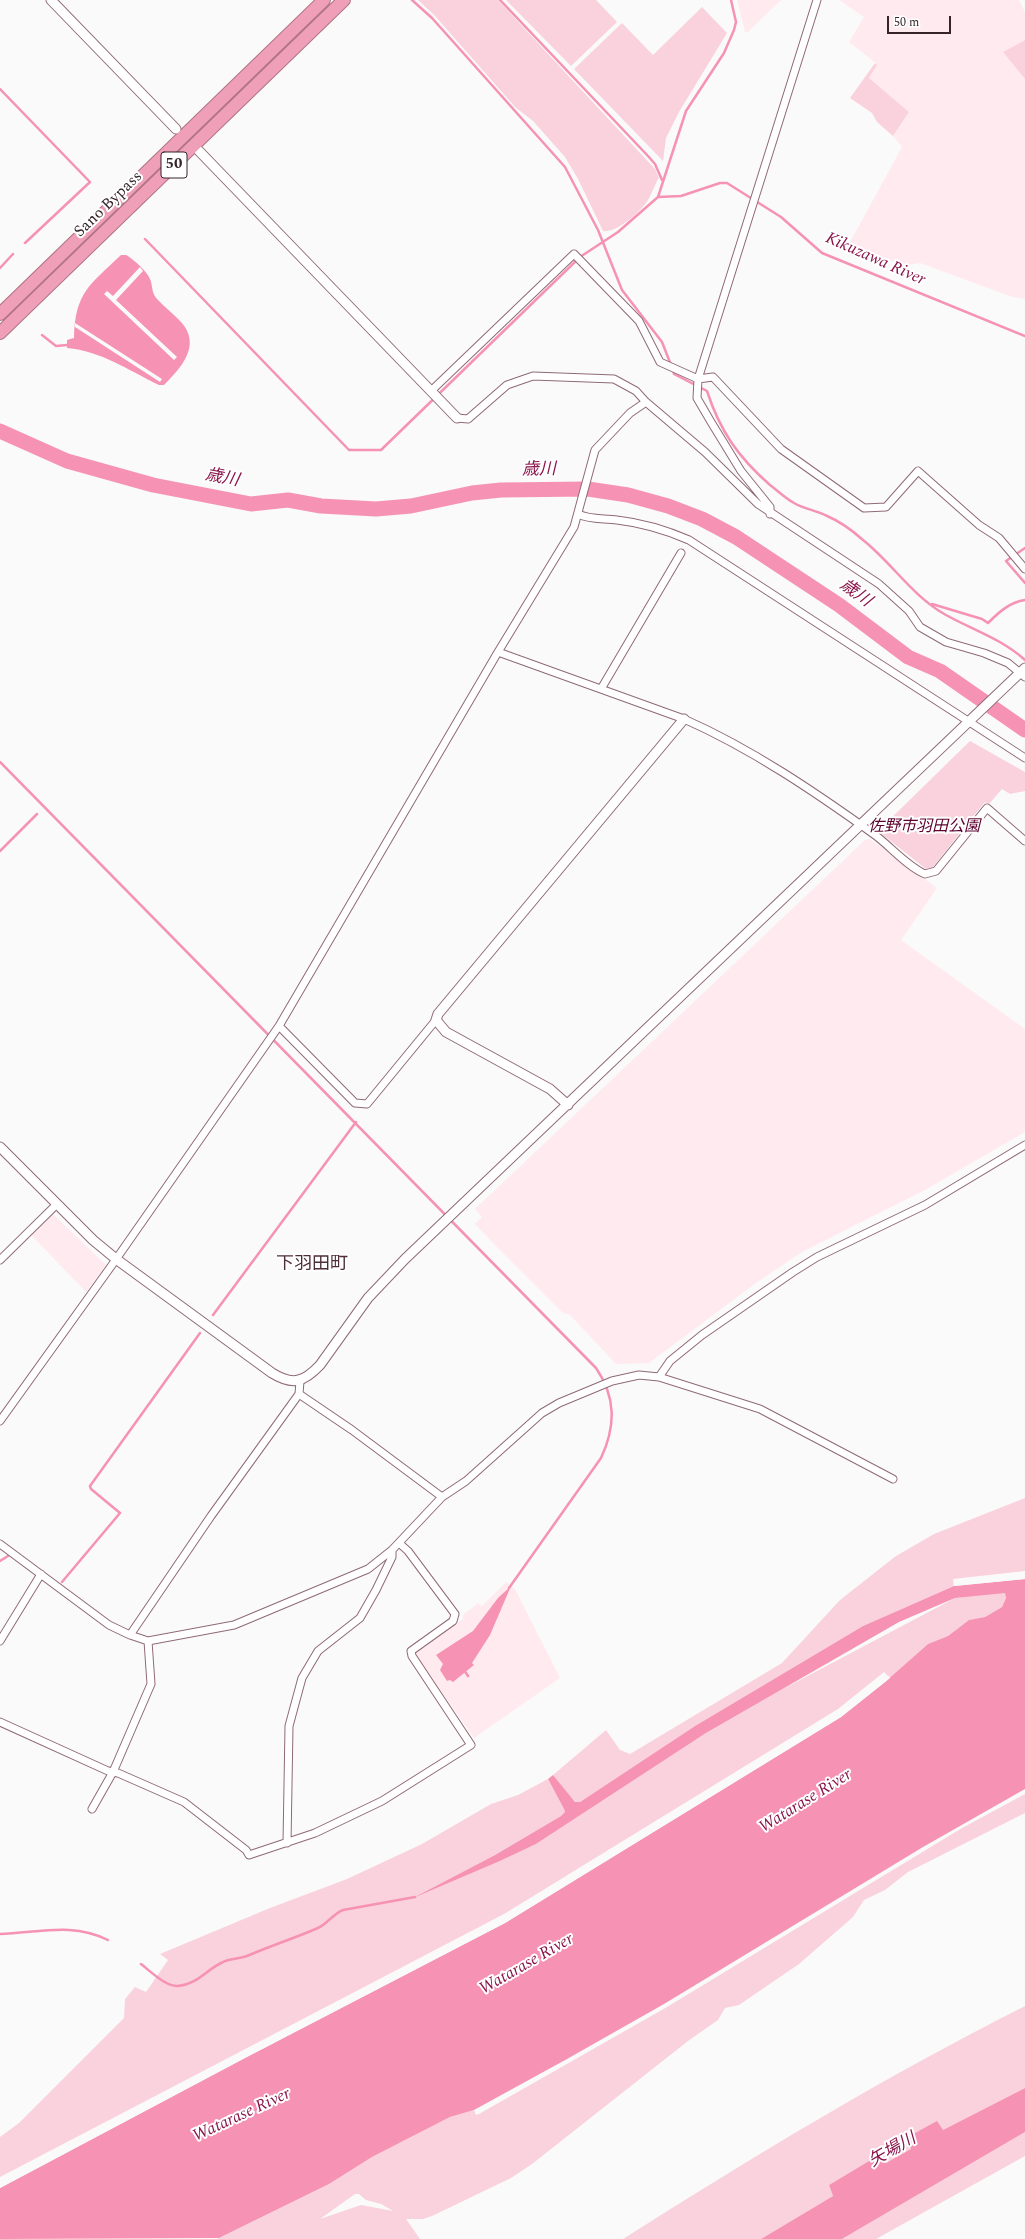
<!DOCTYPE html>
<meta charset="utf-8">
<style>
body{margin:0}
#map{position:relative;width:1025px;height:2239px;overflow:hidden;background:#fafafa;font-family:Spectral,serif}
canvas{display:block}
.scale{position:absolute;left:887px;top:16px;width:64px;height:18px;box-sizing:border-box;border:2px solid #35252a;border-top:0;padding-left:5px;font-size:12px;line-height:14px;white-space:nowrap;color:#35252a;-webkit-text-stroke:3px #fff;paint-order:stroke}
</style>
<div id="map">
<canvas width="1025" height="2239"></canvas>
<div class="scale">50 m</div>
</div>
<script>
const ctx = document.querySelector('canvas').getContext('2d');
ctx.lineJoin = 'round';
function fill(path, color) {
  ctx.fillStyle = color;
  ctx.fill(path, 'evenodd');
}
function stroke(path, color, width, dash) {
  ctx.strokeStyle = color;
  ctx.lineWidth = width;
  ctx.lineCap = dash ? 'butt' : 'round';
  ctx.setLineDash(dash || []);
  ctx.stroke(path);
}
function drawText(font, color, halo, rows, align = 'center') {
  ctx.font = font + ' Spectral,"Noto Sans JP",serif';
  ctx.lineWidth = 4;
  ctx.setLineDash([]);
  ctx.textBaseline = 'middle';
  ctx.strokeStyle = halo;
  ctx.fillStyle = color;
  for (const [text, x, y, turn = 0] of rows) {
    ctx.save();
    ctx.translate(x, y);
    ctx.rotate((+turn || 0) * Math.PI / 180);
    ctx.textAlign = isNaN(turn) ? turn : align;
    if (halo) ctx.strokeText(text, 0, 0);
    ctx.fillText(text, 0, 0);
    ctx.restore();
  }
}
fill(new Path2D(`
 M737,0H781L748,32H745Z
 M839,0H1019L1025,12V40L1004,52L1025,79V299L1012,297L920,263L908,265L897,263L849,244L902,147L893,136L909,112L869,78L877,64L849,42L864,17Z
 M870,839L937,888L901,940L1025,1029V1132L925,1190L802,1252L756,1283L649,1363L616,1364L570,1315L562,1312L491,1241L475,1224L482,1217L475,1209L865,840Z
 M53,1214L106,1265L86,1292L31,1235Z
 M506,1582L515,1589L560,1678L474,1738L416,1656V1651L463,1619V1615L478,1603L482,1606Z`), '#ffeaf0');
fill(new Path2D(`
 M418,0H498L655,169L659,178C654,185 651,197 646,203C638,214 616,233 603,231L578,179L565,157L533,121L515,107L435,16Z
 M506,0H596L617,22L571,66Z
 M702,7L727,33L679,112L666,138L663,161L574,69L622,23L653,55Z
 M1025,40V79L1003,52Z
 M875,63L877,65L869,78L909,112L893,136L877,122L872,113L850,98Z
 M970,741L1025,772V791L1010,794L1002,789L989,804L985,802L932,868L926,869L878,831Z
 M1025,1498V1571L953,1579L954,1586L863,1626L695,1726L580,1802H576L572,1799L553,1775L606,1730L620,1750L630,1754L782,1663L840,1600L896,1556L934,1534Z
 M987,1593H1005L1006,1598L1002,1607L985,1617L969,1620L948,1636L928,1644L890,1678L884,1672L838,1709L504,1914L0,2177V2137L19,2123L124,2018L125,1999L135,1987L146,1992L168,1960L160,1954L270,1908L347,1879L422,1844L491,1804L518,1795L548,1779L564,1809L565,1812L561,1816L495,1855L419,1895L500,1861L536,1844L706,1733L779,1691L955,1598Z
 M1025,1794V1813L908,1872L885,1890L864,1900L853,1917L799,1964L739,2005L725,2008L718,2020L688,2041L532,2164L511,2178L432,2216L423,2219H406L420,2239H217L329,2184L372,2157L450,2117L474,2110L476,2115L479,2114L667,2007L962,1828ZM355,2194H359L366,2200L381,2204L393,2211L361,2205L320,2219Z
 M1025,2006V2088L943,2130L906,2138L912,2149L886,2163L881,2155L829,2185L833,2196L761,2239H623C754,2156 886,2076 1025,2006Z
 M1025,2132V2156L876,2239H842Z`), '#fad2dd');
fill(new Path2D(`
 M121,255H126C133,259 147,271 150,279C153,286 151,292 157,299C164,307 174,314 181,322C202,345 181,368 164,385H159C128,370 101,351 67,348V340L74,338C75,292 90,285 121,255Z
 M1025,1579V1789L923,1847L664,2004L567,2059L474,2110L450,2117L372,2157L329,2184L219,2238L0,2239V2188L243,2059L505,1923L841,1717L885,1682L928,1644L948,1636L969,1620L985,1617L1002,1607L1006,1598L1005,1593L955,1598L899,1622L706,1733L536,1844L500,1861L413,1898L495,1855L561,1816L565,1812L564,1809L548,1779L553,1775L575,1802H580L695,1726L863,1626L954,1586Z
 M511,1586L490,1635L472,1663L474,1665L453,1682L450,1680L447,1681L440,1670L443,1664L436,1655L473,1631L498,1598Z
 M1025,2088V2132L842,2239H761L833,2196L829,2185L881,2154L886,2163L911,2149L906,2138L937,2121L943,2130Z`), '#f692b3');
fill(new Path2D(`
 M140,267L143,271L116,300L177,357L174,360L104,294L107,291L113,296Z
 M75,323L162,379L160,382L75,327Z
 M1025,1577V1579L954,1586L953,1584Z
 M889,1676L890,1678L885,1682L841,1717L505,1923L243,2059L0,2188V2186L242,2057L504,1921L840,1715Z`), '#fafafa');
stroke(new Path2D(`
 M412,0L432,18L565,167L598,230L622,290L662,342L671,365
 M500,0L648,156L655,164L662,180
 M731,0L736,22L734,30L724,53L686,111L658,197L681,196L720,183H727L781,217L822,253L1025,336
 M0,89L90,182L25,243
 M145,239L349,450H381L580,257L618,232L658,197
 M0,268L13,254
 M42,335L56,346L67,345
 M673,370L674,374L707,391C720,431 738,457 770,485C778,491 785,498 794,503C804,509 815,510 825,515C839,521 852,530 863,540C892,563 913,597 946,615C973,630 1002,639 1025,660
 M1025,548L1006,561L1025,583
 M932,604L982,619L988,623C999,612 1010,602 1025,600
 M0,762L596,1368C616,1397 616,1426 601,1458L509,1588
 M0,851L37,814
 M213,1315L356,1122
 M0,1561L8,1556
 M62,1582L120,1513L91,1489L90,1486L200,1333
 M464,1670L468,1676
 M0,1934C38,1933 72,1922 108,1940
 M141,1964C150,1971 166,1987 178,1986C198,1984 207,1969 223,1962C231,1958 239,1959 247,1956C270,1946 295,1938 318,1928C327,1924 333,1914 343,1910L415,1897`), '#f692b3', 2.5);
stroke(new Path2D(`
 M0,431L67,461L153,485L251,504L288,500L321,506L376,509L411,506L472,493L501,490L588,489L628,495L668,506L702,519L736,537L839,605L908,657L940,671L1025,730`), '#f692b3', 15);
const street = new Path2D(`
 M431,391L574,254L639,321L660,362L698,379L817,0
 M457,418L468,419L507,385L533,376L614,379L636,391L646,402
 M578,514C590,520 604,518 617,520C643,523 666,530 689,540L1025,758
 M770,514V507L741,471L711,422L697,398L698,379L713,377L781,449L864,508L886,507L918,471L979,525L999,538L1025,569
 M498,652L574,527L595,450L630,413L646,402L705,452L758,504L879,584L909,611L920,627L946,642L984,653L1008,663L1025,677
 M601,689L681,553
 M279,1026L355,1103L367,1104L436,1020
 M0,1260L57,1204
 M659,1377L670,1361L702,1335L793,1272L817,1257L925,1205L1025,1145
 M299,1394L352,1430L442,1497
 M0,1421L112,1265L279,1026L498,652L684,719C752,749 815,792 875,835C891,847 907,866 925,874L936,871L987,808L1025,841
 M0,1544L109,1625L130,1635L148,1641L234,1625L368,1569L392,1550L442,1497L466,1481L542,1413L559,1403L612,1381L639,1375L659,1377L760,1409L893,1479
 M130,1635L211,1516L299,1394L300,1381
 M0,1641L41,1574
 M0,1722L108,1771L118,1773L184,1802L246,1850L249,1855L315,1833L382,1801L471,1745L412,1656L411,1651L453,1621L455,1614L408,1551L399,1543
 M92,1809L113,1772L151,1684L148,1641
 M287,1843L289,1726L302,1678L318,1651L360,1618L376,1590L392,1557V1551`);
const secondary = new Path2D(`
 M51,0L176,129
 M199,151L457,418
 M568,1105L550,1089L446,1032L436,1020L438,1014L684,719
 M0,1147L93,1240L116,1259L272,1373C293,1386 304,1382 320,1365L368,1298L405,1259L1025,668`);
const highway = new Path2D(`
 M0,314L324,0
 M0,333L344,0`);
stroke(street, '#8f6a75', 9);
stroke(secondary, '#8f6a75', 11);
stroke(highway, '#af7486', 14);
stroke(street, '#fff', 7);
stroke(secondary, '#fff', 9);
stroke(highway, '#f09fb8', 12);
for (const [x, y, w] of [
 [174,165,26]
]) {
  const box = new Path2D();
  box.roundRect(x - w / 2, y - 13, w, 26, 3);
  ctx.fillStyle = '#fff';
  ctx.fill(box);
  stroke(box, '#35252a', 1);
}
drawText('bold 15px', '#35252a', null, [
 ["50",174,165]
]);
drawText('16px', '#35252a', '#fff', [
 ["Sano Bypass",109,205,-44]
]);
drawText('italic 16px', '#5c012e', '#fff', [
 ["佐野市羽田公園",924,828]
]);
drawText('italic 17px', '#8a154a', '#fff', [
 ["Kikuzawa River",875,260,24],
 ["歳川",539,471,-1],
 ["歳川",222,479,11],
 ["歳川",855,594,36],
 ["Watarase River",806,1802,-32],
 ["Watarase River",527,1965,-30],
 ["Watarase River",242,2116,-25],
 ["矢場川",893,2151,-30]
]);
drawText('18px', '#4e2e38', '#fff', [
 ["下羽田町",312,1265]
]);
</script>
